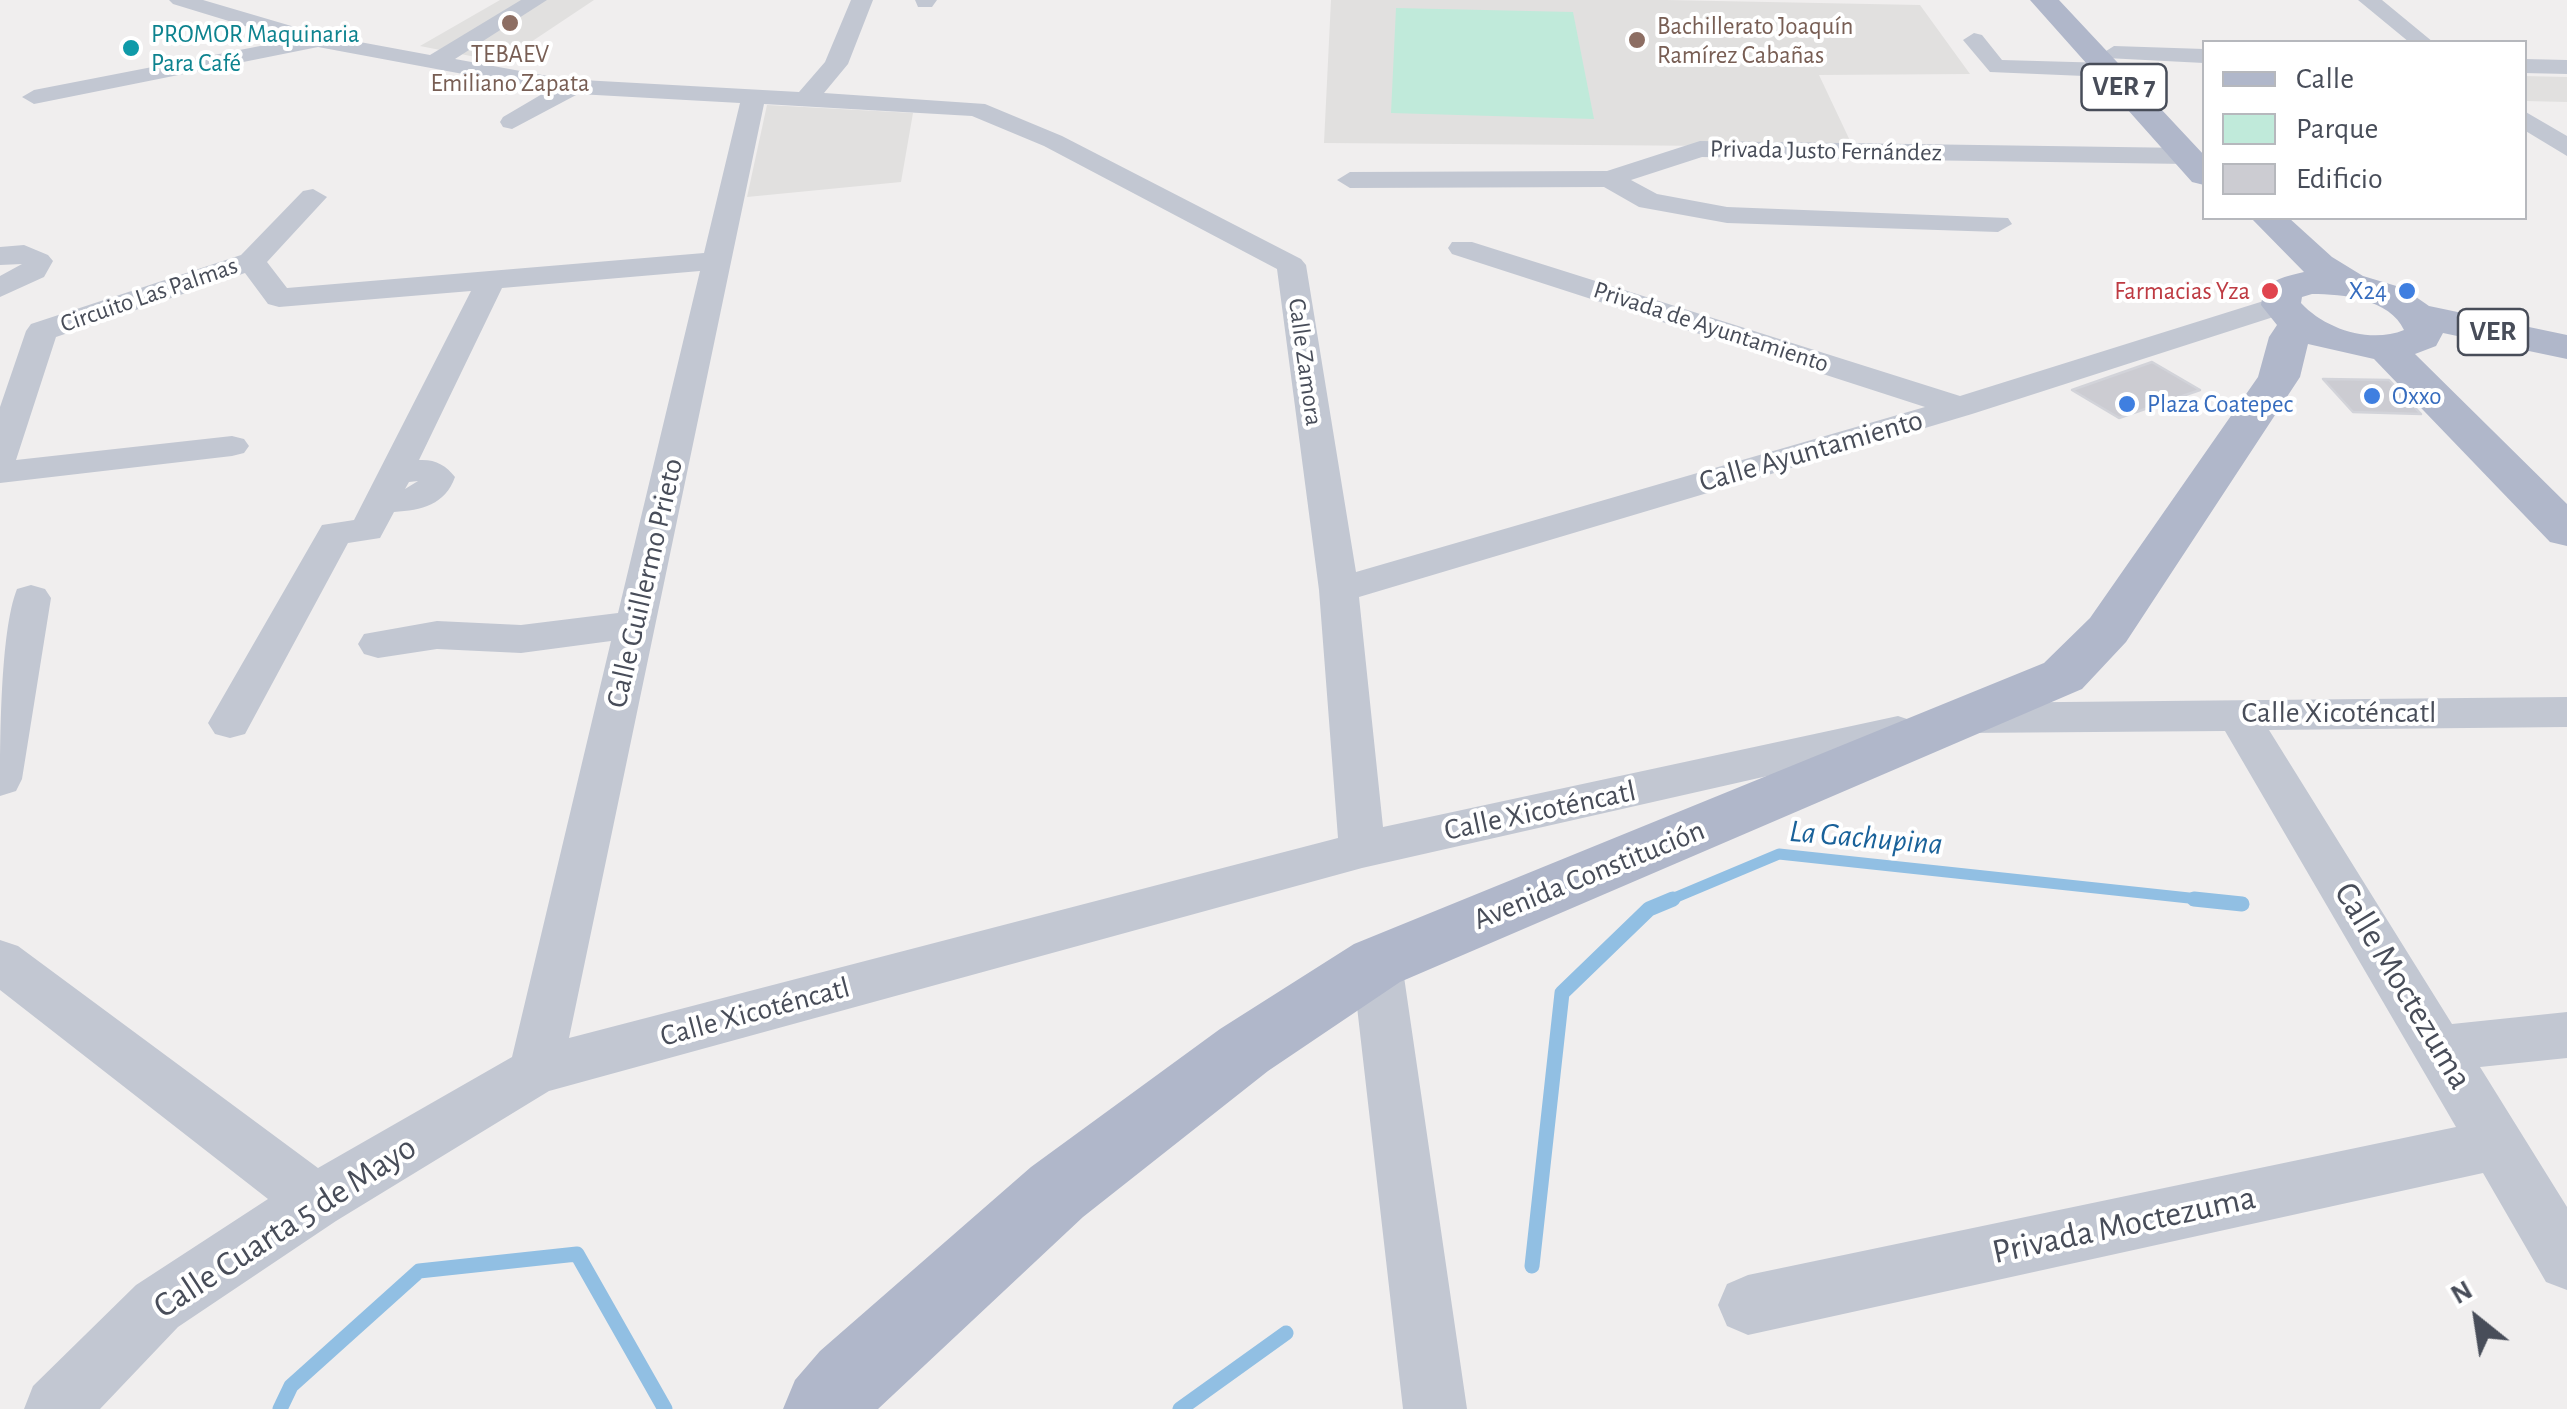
<!DOCTYPE html>
<meta charset="utf-8">
<style>
body{margin:0}
#map{position:relative;width:2567px;height:1409px;overflow:hidden;background:#f0eeee;font-family:"Alegreya Sans",sans-serif}
canvas{display:block}
.legend{position:absolute;left:2202px;top:40px;width:325px;height:180px;box-sizing:border-box;background:#fff;border:2px solid #b6b8bd;margin:0;padding:12px 18px;list-style:none;font-size:30px;color:#484d59}
.legend li{display:flex;align-items:center;gap:20px;height:50px}
.legend b{width:50px;border:2px solid #b6b8bd}
.north{position:absolute;left:2427px;top:1269px;width:100px;height:100px;-webkit-text-stroke:8px #fff;paint-order:stroke;rotate:330deg;font-size:28px;font-weight:700;line-height:40px;text-align:center;color:#484d59}
.north::after{content:'';display:block;margin:auto;width:35px;height:45px;background:#484d59;clip-path:polygon(50% 0,100% 100%,50% 72%,0 100%)}
</style>
<div id="map">
<canvas width="2567" height="1409"></canvas>
<ul class="legend">
<li><b style="height:12px;background:#b0b7ca"></b>Calle</li>
<li><b style="height:28px;background:#c0eada"></b>Parque</li>
<li><b style="height:28px;background:#ccccd2"></b>Edificio</li>
</ul>
<div class="north">N</div>
</div>
<script>
const ctx = document.querySelector('canvas').getContext('2d');
ctx.lineJoin = 'round';
function fill(path, color) {
  ctx.fillStyle = color;
  ctx.fill(path, 'evenodd');
}
function stroke(path, color, width, dash) {
  ctx.strokeStyle = color;
  ctx.lineWidth = width;
  ctx.lineCap = dash ? 'butt' : 'round';
  ctx.setLineDash(dash || []);
  ctx.stroke(path);
}
function drawText(font, color, halo, rows, align = 'center') {
  ctx.font = font + ' "Alegreya Sans",sans-serif';
  ctx.lineWidth = 8;
  ctx.setLineDash([]);
  ctx.textBaseline = 'middle';
  ctx.strokeStyle = halo;
  ctx.fillStyle = color;
  for (const [text, x, y, turn = 0] of rows) {
    ctx.save();
    ctx.translate(x, y);
    ctx.rotate((+turn || 0) * Math.PI / 180);
    ctx.textAlign = isNaN(turn) ? turn : align;
    if (halo) ctx.strokeText(text, 0, 0);
    ctx.fillText(text, 0, 0);
    ctx.restore();
  }
}
fill(new Path2D(`
 M500,0H594L501,62L420,46Z
 M1331,0H1666L1920,5L1970,74L1819,75L1853,147L1324,143Z
 M2524,76L2567,77V102L2525,101Z
 M767,105L913,113L901,182L747,197Z`), '#e1e0df');
fill(new Path2D(`
 M1396,8L1573,12L1594,119L1391,113Z`), '#c0eada');
stroke(new Path2D(`
 M1667,901L1779,854L2217,901`), '#91bfe3', 11);
stroke(new Path2D(`
 M2194,899L2242,904
 M1532,1266L1562,993L1649,909L1673,899
 M280,1409L291,1386L419,1271L577,1254L665,1409
 M1180,1409L1286,1333`), '#91bfe3', 15);
const building = new Path2D(`
 M2152,362L2200,390L2119,418L2072,390Z
 M2323,379L2389,380L2421,414L2353,412Z`);
fill(building, '#ccccd2');
stroke(building, '#d2d3d9', 2.5);
fill(new Path2D(`
 M169,0H203L322,35L430,55L521,0H547L455,59L564,79L799,92L825,62L851,0H873L848,64L824,93L985,104L1062,136L1301,259L1306,265L1356,572L1925,407L1452,254L1448,248L1452,242H1472L1960,396L2270,299H2292L2296,305L2292,311L1972,414L1359,597L1383,827L1898,716L1913,721L1920,732L1913,743L1362,868L549,1091L336,1221L178,1327L100,1409H24L33,1386L136,1285L268,1199L0,990V940L18,946L318,1168L512,1057L611,641L521,653L437,649L378,658L364,654L358,644L364,634L437,621L521,625L618,613L700,271L502,288L419,460C435,459 446,465 455,477C445,505 422,510 394,512L380,538L348,543L245,734L230,738L215,734L208,723L322,525L354,520L471,291L279,307L268,304L245,273L56,337L16,460L232,436L244,439L249,446L244,453L232,456L0,483V407L26,331L31,324L241,255L303,191L313,189L327,197L267,262L287,288L704,253L740,103L578,94L512,129L503,127L500,122L503,117L549,90L318,47L34,104L22,97L34,90L291,40L173,4ZM764,104L972,116L1044,146L1277,269L1319,590L1338,838L569,1038ZM418,481L405,489L409,482Z
 M915,0H937L932,7H918Z
 M2358,0H2382L2433,42H2409Z
 M1974,33L1982,35L2002,60L2108,63L2120,70L2108,77L1990,72L1963,40Z
 M2114,46L2204,49V63L2106,58L2103,53Z
 M2524,59L2567,60V74L2524,73Z
 M2524,111L2567,136V156L2524,130Z
 M1700,141L2187,148L2200,156L2187,164L1702,157L1631,180L1657,194L1727,207L2008,218L2012,224L1998,232L1727,223L1639,207L1604,187L1350,188L1337,180L1350,172L1607,171Z
 M24,245L48,255L53,261L44,277L0,297V276L22,264L0,265V247Z
 M31,585L45,589L51,598L22,779L16,791L0,796C0,744 0,631 17,589Z
 M2567,697V727L2269,730L2452,1024L2567,1012V1058L2480,1067L2567,1207V1290L2546,1282L2483,1173L1748,1335L1727,1326L1718,1305L1727,1284L1748,1275L2456,1127L2225,731L1963,733L1948,729L1942,718L1948,707L1963,703Z
 M1377,942L1395,948L1402,963L1467,1409H1403L1352,963L1359,948Z`), '#c2c7d2');
fill(new Path2D(`
 M2030,0H2059L2204,155V185L2192,182Z
 M2251,218H2289L2332,257L2363,276L2403,288L2429,306L2567,335V359L2443,333L2436,346L2415,354L2567,504V546L2550,542L2374,359L2308,344L2300,377L2126,642L2082,689L1400,982L1268,1071L1083,1217L878,1409H783L795,1380L820,1351L1031,1167L1220,1029L1354,944L2044,663L2090,618L2258,377L2269,337L2277,325L2261,305C2265,279 2281,278 2304,272ZM2312,294C2343,294 2390,299 2404,330C2370,344 2325,329 2301,303L2302,297Z`), '#b0b7ca');
for (const [x, y, r, color] of [
 [510,23,10,"#8d6e63"],
 [1637,40,10,"#8d6e63"],
 [131,48,10,"#0f9aa8"],
 [2270,291,10,"#e0444e"],
 [2407,291,10,"#3f7fe0"],
 [2372,396,10,"#3f7fe0"],
 [2127,404,10,"#3f7fe0"]
]) {
  const dot = new Path2D();
  dot.arc(x, y, r, 0, 2 * Math.PI);
  ctx.fillStyle = color;
  ctx.fill(dot);
  stroke(dot, '#fff', 4);
}
drawText('25px', '#785e54', '#fff', [
 ["Bachillerato Joaquín",1657,26],
 ["Ramírez Cabañas",1657,55],
 ["TEBAEV",510,54,"center"],
 ["Emiliano Zapata",510,83,"center"]
], 'left');
drawText('25px', '#0d838f', '#fff', [
 ["PROMOR Maquinaria",151,34],
 ["Para Café",151,63]
], 'left');
drawText('25px', '#484d59', '#fff', [
 ["Privada Justo Fernández",1826,151,1],
 ["Circuito Las Palmas",149,295,-19],
 ["Privada de Ayuntamiento",1711,327,18],
 ["Calle Zamora",1305,362,82]
]);
drawText('25px', '#be3a42', '#fff', [
 ["Farmacias Yza",2250,291]
], 'right');
drawText('25px', '#366cbe', '#fff', [
 ["X24",2387,291,"right"],
 ["Oxxo",2392,396],
 ["Plaza Coatepec",2147,404]
], 'left');
for (const [x, y, w] of [
 [2124,87,85],
 [2493,332,70]
]) {
  const box = new Path2D();
  box.roundRect(x - w / 2, y - 23, w, 46, 8);
  ctx.fillStyle = '#fff';
  ctx.fill(box);
  stroke(box, '#484d59', 2.5);
}
drawText('bold 28px', '#484d59', null, [
 ["VER 7",2124,87],
 ["VER",2493,332]
]);
drawText('30px', '#484d59', '#fff', [
 ["Calle Ayuntamiento",1811,451,-16],
 ["Calle Guillermo Prieto",645,583,-77],
 ["Calle Xicoténcatl",2339,713],
 ["Calle Xicoténcatl",1540,811,-12],
 ["Avenida Constitución",1589,875,-22],
 ["Calle Xicoténcatl",755,1012,-15]
]);
drawText('italic 32px', '#1a629a', '#fff', [
 ["La Gachupina",1866,838,5]
]);
drawText('35px', '#484d59', '#fff', [
 ["Calle Moctezuma",2403,986,59],
 ["Privada Moctezuma",2124,1225,-12],
 ["Calle Cuarta 5 de Mayo",285,1227,-33]
]);
</script>
